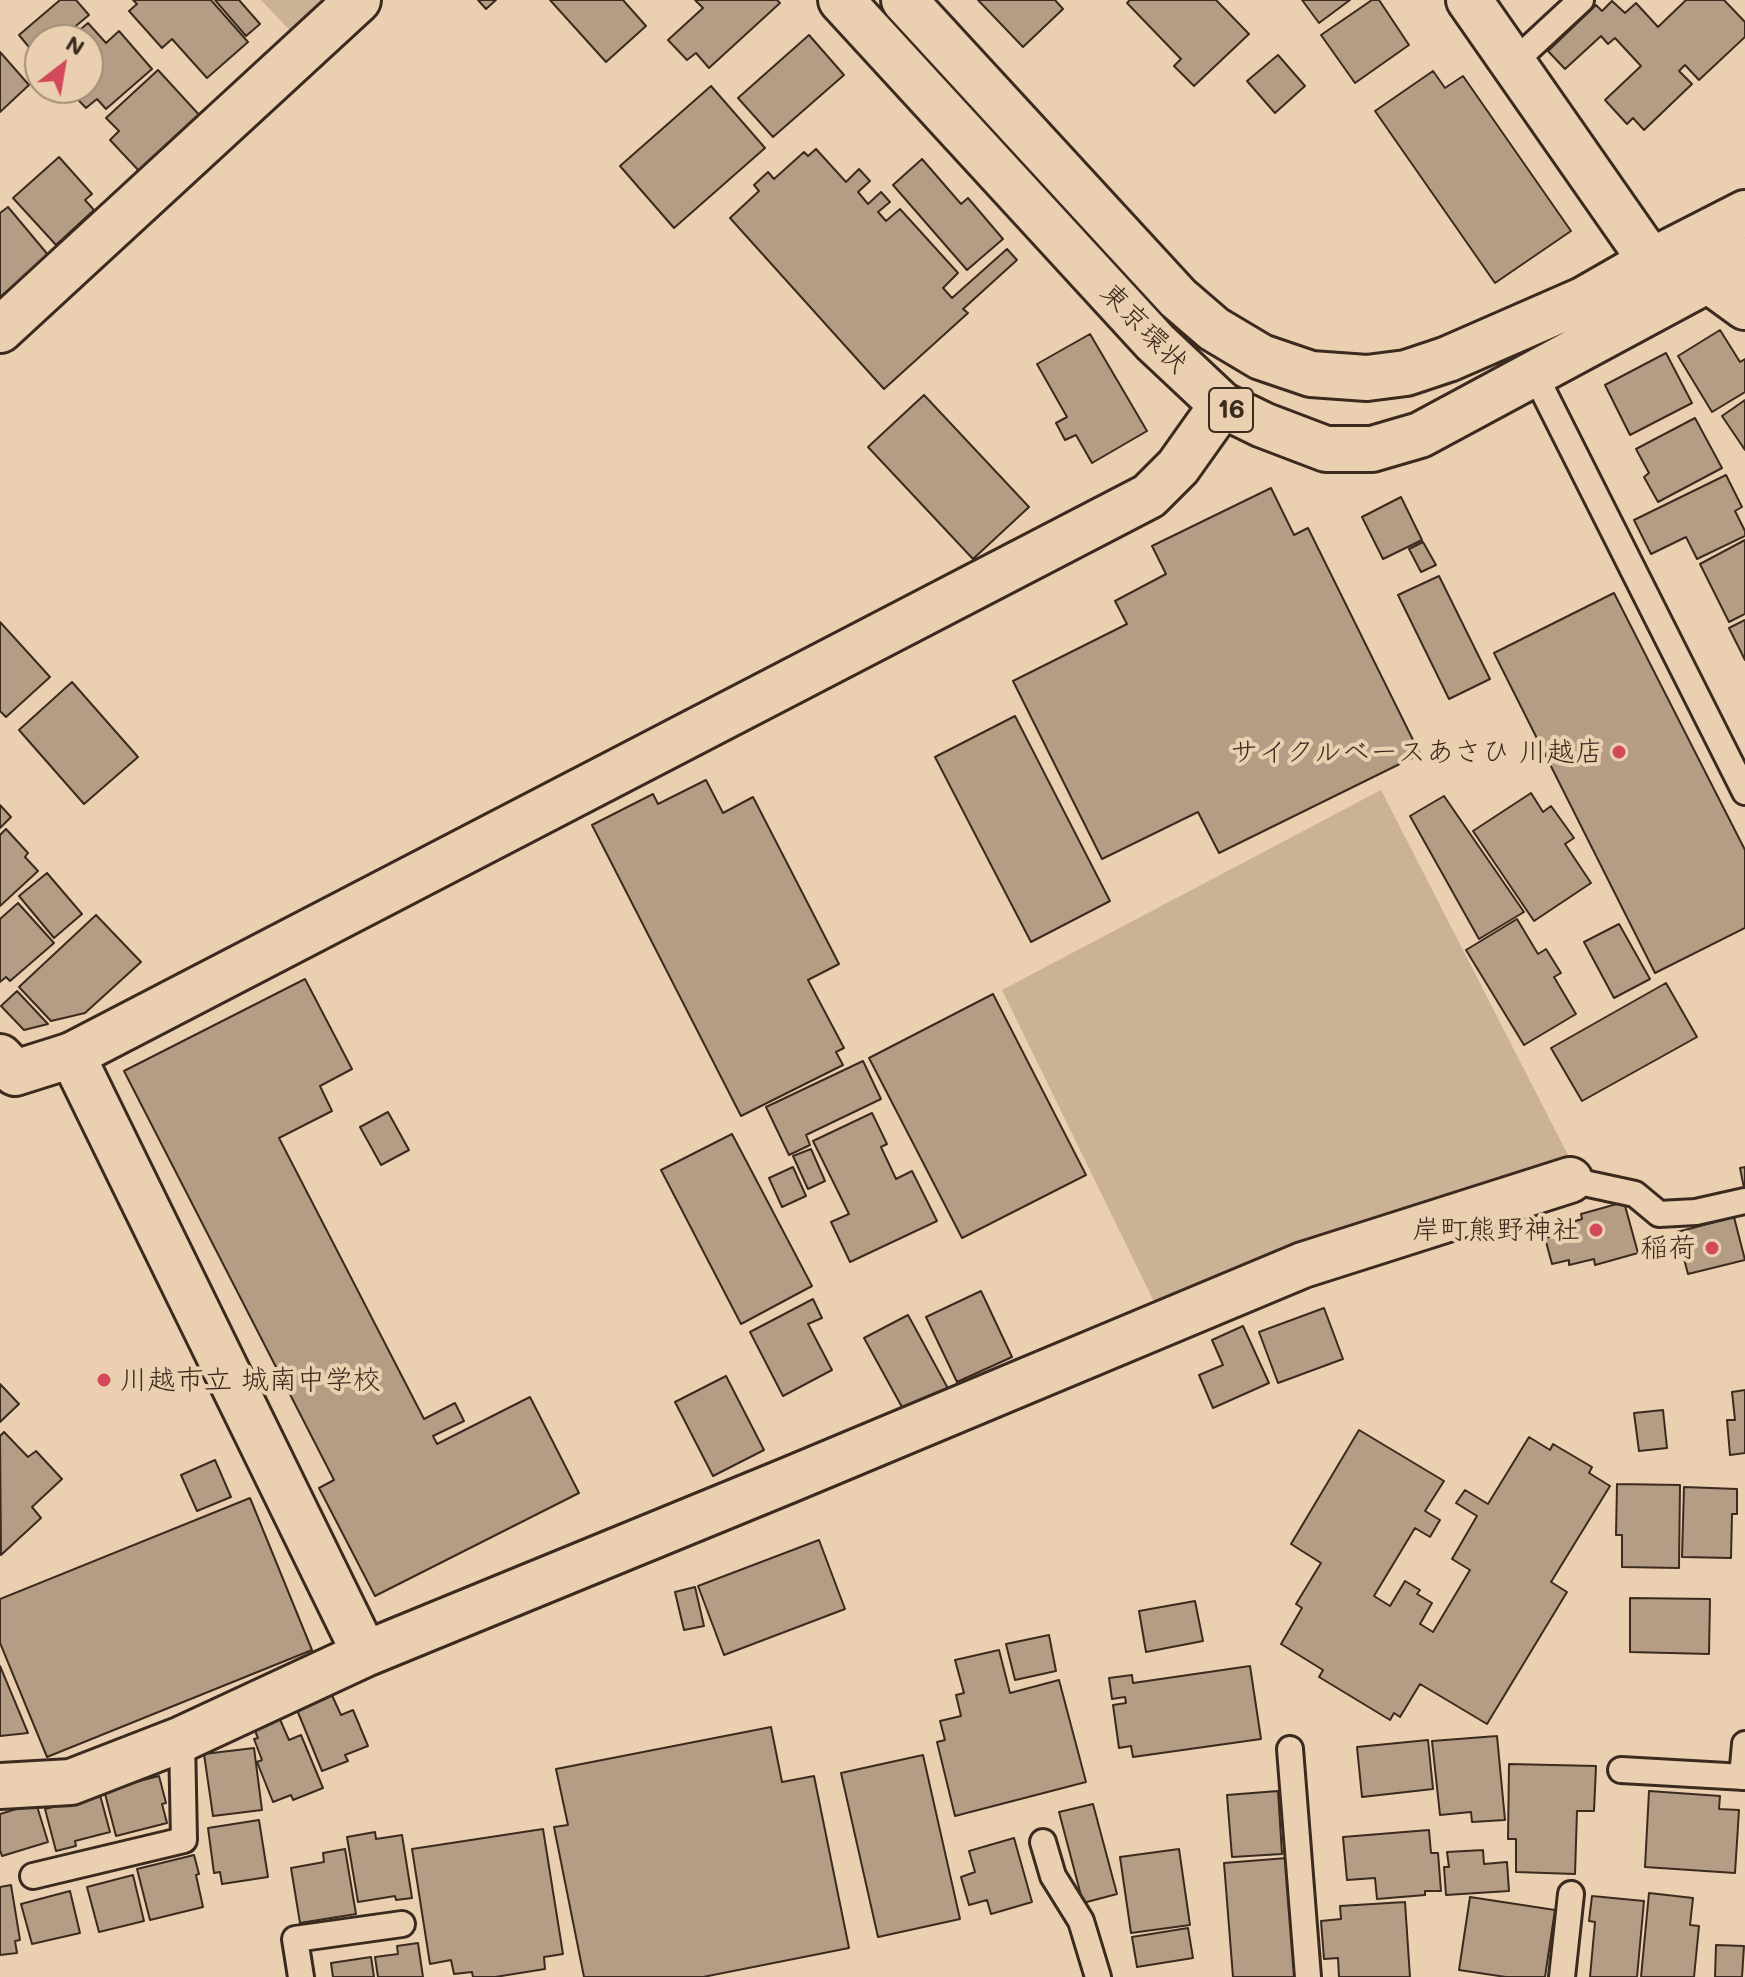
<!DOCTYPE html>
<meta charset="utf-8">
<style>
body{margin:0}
#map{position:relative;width:1745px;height:1977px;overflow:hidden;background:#ead0b1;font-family:Mali,sans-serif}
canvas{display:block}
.north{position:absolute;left:24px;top:24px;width:80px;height:80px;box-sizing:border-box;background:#ead0b1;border:2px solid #a48e76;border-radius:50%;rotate:31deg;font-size:22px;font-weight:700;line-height:32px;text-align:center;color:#3b2a1e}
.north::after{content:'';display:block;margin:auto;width:28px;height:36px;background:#d1495b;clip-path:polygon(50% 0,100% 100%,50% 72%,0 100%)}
</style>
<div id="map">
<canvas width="1745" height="1977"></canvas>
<div class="north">N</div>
</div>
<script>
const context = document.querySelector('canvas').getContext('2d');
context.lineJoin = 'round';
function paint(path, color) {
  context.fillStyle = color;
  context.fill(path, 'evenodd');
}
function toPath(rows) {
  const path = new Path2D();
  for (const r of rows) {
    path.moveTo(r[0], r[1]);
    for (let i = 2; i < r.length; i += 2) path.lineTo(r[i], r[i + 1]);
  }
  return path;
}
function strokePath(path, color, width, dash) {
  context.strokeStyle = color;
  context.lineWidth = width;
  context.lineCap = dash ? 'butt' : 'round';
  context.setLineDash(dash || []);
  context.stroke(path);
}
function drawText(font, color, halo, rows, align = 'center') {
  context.font = font + ' Mali,"Klee One",sans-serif';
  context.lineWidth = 8;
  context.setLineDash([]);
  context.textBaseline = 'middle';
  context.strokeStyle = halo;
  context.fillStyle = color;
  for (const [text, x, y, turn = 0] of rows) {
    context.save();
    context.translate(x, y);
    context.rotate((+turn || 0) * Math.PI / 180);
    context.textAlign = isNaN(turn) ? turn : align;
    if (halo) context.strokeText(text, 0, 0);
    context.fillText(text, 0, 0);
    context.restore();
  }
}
paint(toPath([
 [261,0,337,0,298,39],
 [1381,790,1570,1159,1159,1312,1002,990]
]), '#cbb297');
const building = toPath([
 [60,0,76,0,89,15,59,40,40,40,40,56,38,58,19,35,60,0],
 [133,0,211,0,248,42,207,78,172,39,162,48,129,11,137,4,133,0],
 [215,0,239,0,260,24,246,36,215,0],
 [478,0,496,0,486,9,478,0],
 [550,0,623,0,646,26,606,62,550,0],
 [695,0,777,0,780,3,709,68,696,53,687,60,668,40,703,8,695,0],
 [978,0,1055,0,1063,9,1023,47,978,0],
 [1130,0,1216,0,1249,34,1194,86,1174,66,1181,59,1127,3,1130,0],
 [1302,0,1350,0,1319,23,1302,0],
 [1372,0,1379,0,1409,45,1355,83,1321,35,1372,0],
 [1686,0,1724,0,1745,22,1745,37,1699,80,1685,65,1679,71,1692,84,1644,130,1633,118,1627,124,1605,100,1641,66,1615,38,1608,44,1601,36,1565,69,1548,51,1596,5,1602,11,1612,1,1625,13,1636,3,1658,27,1686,0],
 [88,23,106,43,119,31,152,69,106,109,97,99,86,108,67,88,88,88,88,40,68,40,88,23],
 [809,35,844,75,773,137,738,98,809,35],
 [0,52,29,85,0,112,0,52],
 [1278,55,1305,86,1275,113,1247,81,1278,55],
 [158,70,202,118,141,173,110,140,119,131,106,118,158,70],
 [1433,71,1445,88,1463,76,1571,231,1495,283,1375,111,1433,71],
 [711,86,765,148,674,228,620,166,711,86],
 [816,149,846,182,859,169,870,181,858,192,868,204,881,192,890,202,878,212,886,221,900,209,958,273,943,288,952,298,1007,249,1017,260,963,309,968,313,884,389,730,218,759,191,754,185,768,172,774,179,804,152,808,156,816,149],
 [59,157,92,194,85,200,94,210,56,245,13,198,59,157],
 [922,159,961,204,968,198,1003,239,967,270,893,185,922,159],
 [8,207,49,256,0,297,0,213,8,207],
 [1720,330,1740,362,1745,359,1745,392,1712,412,1678,356,1720,330],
 [1090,334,1147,431,1092,463,1076,435,1065,440,1056,423,1067,417,1037,364,1090,334],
 [1666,353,1692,403,1630,435,1605,385,1666,353],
 [924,395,1029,507,973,559,868,447,924,395],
 [1745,400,1745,450,1722,416,1745,400],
 [1695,418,1722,468,1658,502,1644,477,1649,473,1636,449,1695,418],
 [1726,475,1742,507,1735,511,1745,531,1745,536,1697,559,1686,537,1651,554,1634,520,1726,475],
 [1271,488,1294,535,1308,528,1420,754,1219,853,1198,812,1102,859,1013,681,1127,624,1115,601,1166,574,1152,546,1271,488],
 [1401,497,1422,540,1383,559,1362,517,1401,497],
 [1745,540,1745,614,1729,622,1700,564,1745,540],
 [1423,542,1436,565,1421,572,1409,549,1423,542],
 [1439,576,1490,679,1449,699,1398,595,1439,576],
 [1614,593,1745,850,1745,928,1655,973,1494,653,1614,593],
 [1745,620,1745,660,1729,628,1745,620],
 [0,622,50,677,6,717,0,711,0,622],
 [72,682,138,757,84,804,19,730,72,682],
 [1015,716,1110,901,1031,942,935,757,1015,716],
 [706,780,723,813,753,797,839,964,808,980,844,1048,836,1052,843,1065,741,1116,592,825,653,794,658,804,706,780],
 [1531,793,1543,812,1551,806,1574,838,1565,844,1591,883,1534,921,1473,831,1531,793],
 [1444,796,1524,912,1479,939,1410,816,1444,796],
 [0,805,11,817,0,828,0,805],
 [6,829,28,853,25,857,38,871,0,906,0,835,6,829],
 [47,873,82,914,54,938,19,896,47,873],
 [18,903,54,943,10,981,6,977,0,982,0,919,18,903],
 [96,915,141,962,85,1013,51,1021,19,987,96,915],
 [1517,919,1538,954,1546,949,1561,973,1554,977,1576,1014,1524,1045,1466,950,1517,919],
 [1619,924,1650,979,1614,998,1584,942,1619,924],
 [305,979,352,1069,320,1086,332,1111,279,1138,424,1419,455,1403,464,1421,433,1436,437,1444,530,1397,579,1493,375,1596,319,1488,334,1480,124,1071,305,979],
 [1666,983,1697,1037,1582,1101,1551,1048,1666,983],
 [17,991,48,1024,24,1030,1,1006,17,991],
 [993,994,1086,1175,962,1238,869,1058,993,994],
 [863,1061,881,1099,806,1135,810,1145,789,1155,766,1107,863,1061],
 [388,1112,409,1150,381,1165,360,1127,388,1112],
 [872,1113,887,1144,881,1147,896,1179,912,1171,937,1221,850,1262,831,1222,849,1214,813,1141,872,1113],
 [732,1134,812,1286,741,1324,661,1170,732,1134],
 [811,1149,825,1181,808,1189,793,1156,811,1149],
 [793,1167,806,1196,782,1207,769,1178,793,1167],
 [1745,1167,1745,1188,1744,1188,1740,1168,1745,1167],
 [1624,1202,1638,1253,1595,1265,1594,1259,1569,1265,1569,1260,1552,1264,1545,1238,1562,1234,1559,1226,1582,1219,1581,1214,1624,1202],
 [1734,1217,1745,1260,1688,1274,1677,1232,1734,1217],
 [981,1291,1012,1357,957,1382,926,1317,981,1291],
 [813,1299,822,1318,808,1324,832,1370,783,1396,750,1332,813,1299],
 [1324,1308,1343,1359,1278,1383,1259,1332,1324,1308],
 [908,1315,951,1394,908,1418,864,1338,908,1315],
 [1243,1326,1269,1383,1213,1408,1199,1375,1223,1365,1212,1340,1243,1326],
 [726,1376,764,1450,713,1476,675,1402,726,1376],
 [0,1384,19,1404,0,1422,0,1384],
 [1745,1390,1745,1453,1730,1455,1727,1420,1735,1420,1732,1392,1745,1390],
 [1663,1410,1667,1448,1639,1451,1634,1413,1663,1410],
 [1359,1430,1444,1481,1425,1511,1440,1520,1430,1537,1415,1528,1374,1596,1390,1606,1405,1581,1420,1590,1417,1594,1432,1603,1420,1624,1433,1632,1470,1570,1452,1559,1477,1516,1456,1503,1465,1490,1488,1504,1529,1437,1550,1450,1553,1444,1592,1467,1589,1473,1610,1486,1551,1582,1567,1592,1487,1724,1420,1684,1400,1717,1394,1713,1390,1720,1319,1677,1323,1670,1281,1644,1302,1608,1296,1604,1321,1563,1291,1544,1359,1430],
 [4,1432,28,1457,36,1451,62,1479,32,1507,41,1518,1,1555,0,1436,4,1432],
 [215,1460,231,1497,197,1511,181,1475,215,1460],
 [1617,1484,1680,1485,1679,1568,1622,1567,1622,1535,1616,1535,1617,1484],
 [1684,1487,1737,1489,1737,1514,1732,1514,1731,1558,1682,1557,1684,1487],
 [250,1498,312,1650,47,1757,0,1643,0,1599,250,1498],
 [819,1540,845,1609,724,1655,698,1586,819,1540],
 [695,1587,704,1626,684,1630,675,1592,695,1587],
 [1630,1598,1710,1599,1709,1654,1630,1652,1630,1598],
 [1195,1601,1203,1641,1146,1652,1139,1611,1195,1601],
 [1049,1635,1056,1671,1015,1680,1006,1644,1049,1635],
 [999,1650,1010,1693,1059,1680,1086,1782,955,1816,937,1742,945,1740,940,1721,961,1716,956,1695,964,1693,955,1660,999,1650],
 [0,1666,28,1733,0,1736,0,1666],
 [1250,1666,1261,1739,1133,1757,1131,1746,1119,1748,1113,1705,1126,1703,1125,1697,1112,1699,1109,1678,1132,1675,1133,1683,1250,1666],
 [330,1691,341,1715,353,1710,368,1746,345,1755,348,1761,322,1771,295,1705,330,1691],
 [278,1715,289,1740,301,1735,323,1788,293,1800,291,1795,273,1802,257,1762,262,1760,254,1739,258,1738,253,1726,278,1715],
 [771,1727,782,1782,814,1776,849,1948,703,1977,584,1977,554,1827,568,1825,556,1769,771,1727],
 [1497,1736,1505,1820,1472,1822,1471,1812,1440,1815,1432,1741,1497,1736],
 [1428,1740,1433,1789,1362,1797,1357,1747,1428,1740],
 [254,1748,262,1810,213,1816,204,1754,254,1748],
 [923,1755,960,1919,878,1937,841,1773,923,1755],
 [1509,1764,1596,1766,1594,1811,1577,1811,1575,1874,1516,1872,1516,1839,1508,1839,1509,1764],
 [159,1776,166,1803,162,1804,167,1823,116,1836,104,1790,159,1776],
 [1278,1791,1282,1854,1232,1857,1227,1795,1278,1791],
 [1649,1791,1720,1796,1719,1809,1739,1810,1735,1873,1645,1867,1649,1791],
 [100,1795,110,1832,75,1841,76,1846,56,1851,45,1809,100,1795],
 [36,1803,48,1842,2,1856,0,1850,0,1814,36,1803],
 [1093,1804,1117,1894,1083,1903,1059,1812,1093,1804],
 [259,1820,268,1877,222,1884,220,1872,214,1873,208,1828,259,1820],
 [543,1829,563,1954,544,1957,545,1969,495,1977,473,1977,472,1972,454,1974,451,1960,430,1964,412,1849,543,1829],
 [1429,1830,1431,1853,1438,1853,1441,1891,1425,1891,1425,1895,1377,1899,1375,1878,1347,1880,1343,1837,1429,1830],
 [375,1832,376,1839,402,1835,412,1898,396,1900,395,1896,358,1902,347,1837,375,1832],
 [1014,1838,1032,1902,991,1914,987,1900,969,1905,961,1877,975,1872,969,1851,1014,1838],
 [345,1849,356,1914,300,1923,291,1868,324,1862,323,1853,345,1849],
 [1179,1849,1190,1925,1131,1933,1120,1857,1179,1849],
 [1483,1850,1484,1864,1507,1862,1509,1891,1446,1895,1444,1867,1449,1867,1447,1852,1483,1850],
 [194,1855,199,1874,196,1875,203,1907,150,1920,137,1869,194,1855],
 [1287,1858,1297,1977,1233,1977,1224,1863,1287,1858],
 [133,1875,144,1921,99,1932,87,1887,133,1875],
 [11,1885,20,1940,15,1941,17,1953,0,1955,0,1887,11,1885],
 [70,1891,80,1933,32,1944,21,1904,70,1891],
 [1649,1893,1693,1898,1690,1925,1699,1926,1694,1977,1641,1977,1649,1893],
 [1592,1896,1644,1901,1637,1977,1590,1977,1595,1922,1589,1921,1592,1896],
 [1470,1897,1555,1910,1545,1977,1506,1977,1459,1970,1470,1897],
 [1405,1902,1410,1977,1339,1977,1338,1958,1324,1959,1321,1921,1341,1919,1340,1906,1405,1902],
 [1188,1928,1193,1958,1137,1967,1132,1937,1188,1928],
 [418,1943,423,1977,378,1977,375,1957,398,1954,397,1946,418,1943],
 [1716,1945,1744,1946,1742,1977,1715,1977,1716,1945],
 [371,1957,374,1977,333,1977,331,1963,371,1957]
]);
paint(building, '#b49d84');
strokePath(building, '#3b2a1e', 2);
const service = toPath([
 [1513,63,1581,0],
 [1535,375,1745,792],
 [1570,1180,1635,1194,1659,1214,1696,1212,1745,1201],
 [1290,1749,1308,1977],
 [1621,1770,1745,1777],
 [1742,1777,1745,1744],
 [1043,1842,1053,1876,1081,1921,1098,1977],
 [33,1876,184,1840,182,1739],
 [301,1977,295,1939,402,1924],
 [1562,1977,1571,1894]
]);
const minor = toPath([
 [1708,280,1745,307],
 [0,330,358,0],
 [365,1654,72,1055,1149,496,1178,467,1222,405],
 [0,1786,71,1782,182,1739,365,1654,789,1480,1303,1265,1570,1180]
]);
const tertiary = toPath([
 [1469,0,1651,261],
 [0,1057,15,1073,72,1055]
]);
const trunk = toPath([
 [841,0,1155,342,1222,405,1263,425,1326,449,1372,449,1420,435,1745,260],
 [904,0,1178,298,1214,329,1261,357,1311,374,1367,378,1406,373,1448,359,1583,300,1651,261,1745,213]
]);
strokePath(service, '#3b2a1e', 30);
strokePath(minor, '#3b2a1e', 50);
strokePath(tertiary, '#3b2a1e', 50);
strokePath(trunk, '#3b2a1e', 50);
strokePath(service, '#ead0b1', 24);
strokePath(minor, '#ead0b1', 44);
strokePath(tertiary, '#ead0b1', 44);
strokePath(trunk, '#ead0b1', 44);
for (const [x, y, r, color] of [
 [1619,752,8,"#d1495b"],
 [1596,1230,8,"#d1495b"],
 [1712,1248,8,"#d1495b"],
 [104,1380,8,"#d1495b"]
]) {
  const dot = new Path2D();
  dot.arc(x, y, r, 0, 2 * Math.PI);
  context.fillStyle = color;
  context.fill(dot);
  strokePath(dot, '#ead0b1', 3);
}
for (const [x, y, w] of [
 [1231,410,44]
]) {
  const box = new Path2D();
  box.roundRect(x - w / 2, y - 22, w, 44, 6);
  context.fillStyle = '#ead0b1';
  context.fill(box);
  strokePath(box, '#3b2a1e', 2);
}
drawText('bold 26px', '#3b2a1e', null, [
 ["16",1231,410]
]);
drawText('28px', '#3b2a1e', '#ead0b1', [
 ["東京環状",1144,328,46]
]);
drawText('28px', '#3b2a1e', '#ead0b1', [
 ["サイクルベースあさひ 川越店",1603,752],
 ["岸町熊野神社",1580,1230],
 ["稲荷",1696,1248],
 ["川越市立 城南中学校",120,1380,"left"]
], 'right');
</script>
